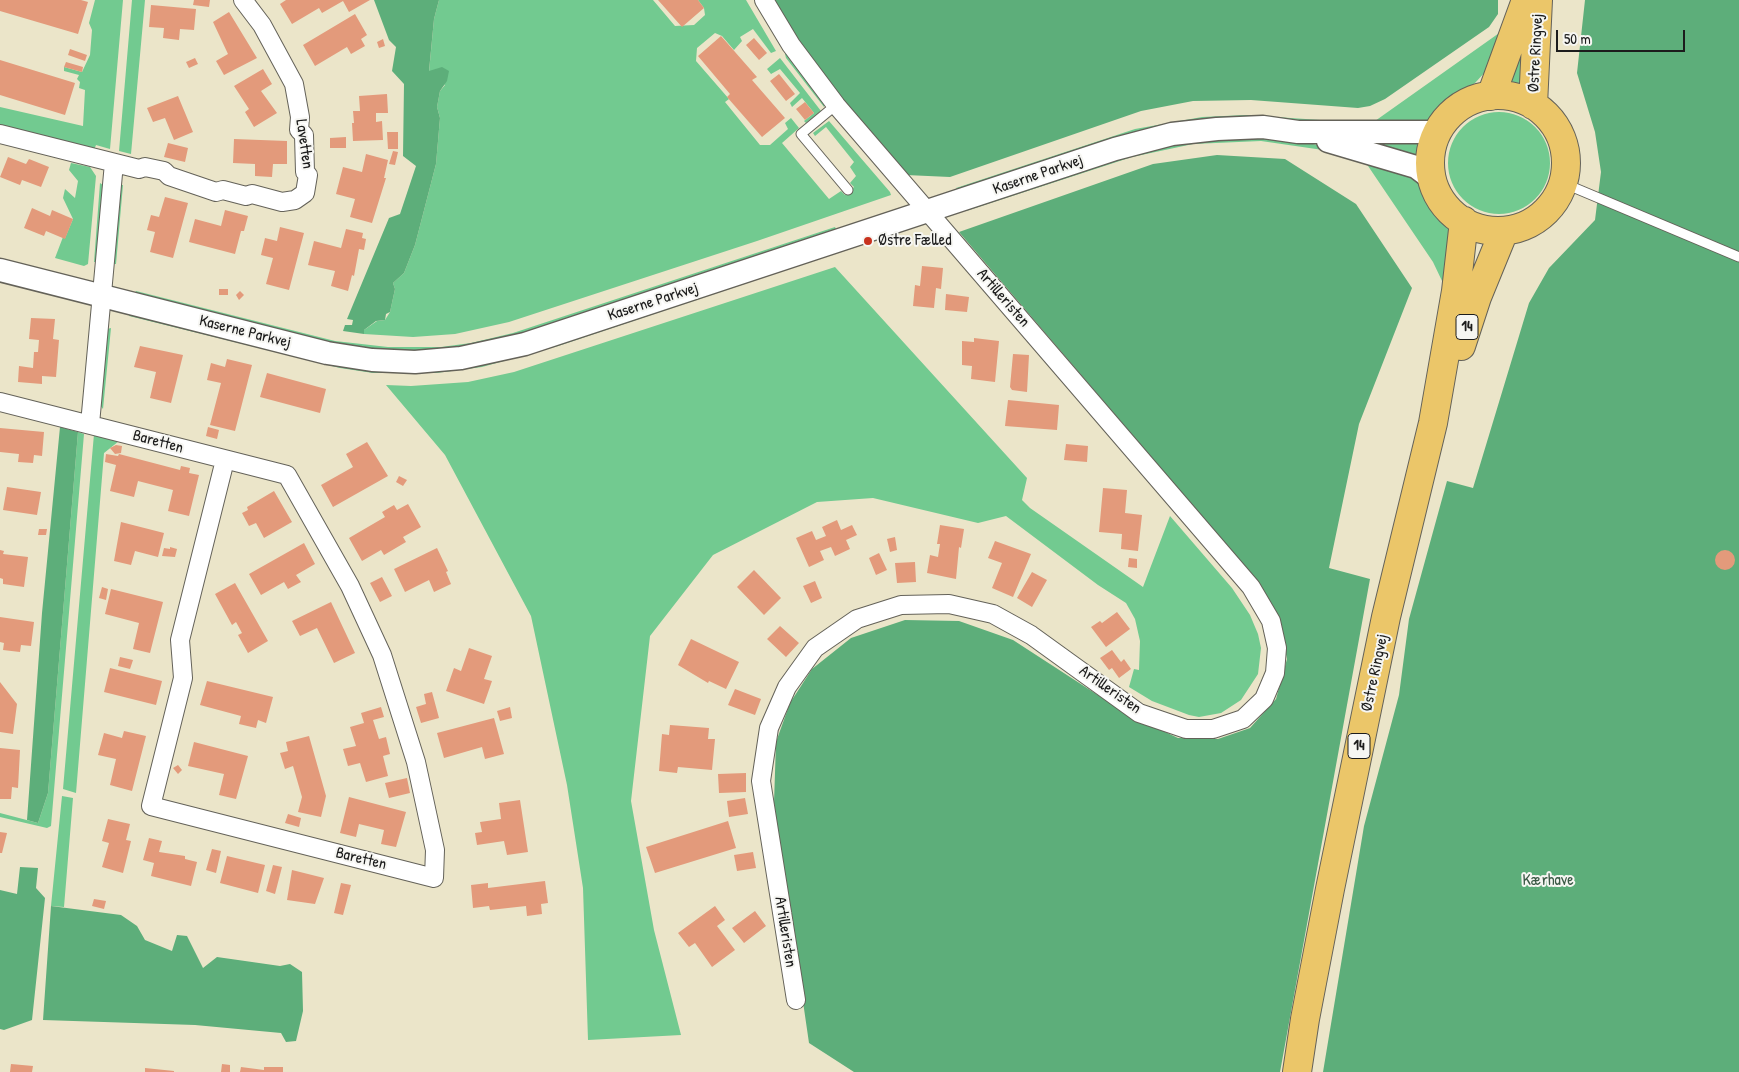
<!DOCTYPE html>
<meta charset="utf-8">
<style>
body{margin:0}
#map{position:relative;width:1739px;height:1072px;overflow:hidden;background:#ebe5c9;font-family:"Patrick Hand",sans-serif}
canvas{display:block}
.scale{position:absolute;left:1556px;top:30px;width:129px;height:22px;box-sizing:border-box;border:2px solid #1c1c1c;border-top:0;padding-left:6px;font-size:15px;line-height:18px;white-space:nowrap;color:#1c1c1c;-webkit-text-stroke:4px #f6f6f2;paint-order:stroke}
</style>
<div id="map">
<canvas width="1739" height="1072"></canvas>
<div class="scale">50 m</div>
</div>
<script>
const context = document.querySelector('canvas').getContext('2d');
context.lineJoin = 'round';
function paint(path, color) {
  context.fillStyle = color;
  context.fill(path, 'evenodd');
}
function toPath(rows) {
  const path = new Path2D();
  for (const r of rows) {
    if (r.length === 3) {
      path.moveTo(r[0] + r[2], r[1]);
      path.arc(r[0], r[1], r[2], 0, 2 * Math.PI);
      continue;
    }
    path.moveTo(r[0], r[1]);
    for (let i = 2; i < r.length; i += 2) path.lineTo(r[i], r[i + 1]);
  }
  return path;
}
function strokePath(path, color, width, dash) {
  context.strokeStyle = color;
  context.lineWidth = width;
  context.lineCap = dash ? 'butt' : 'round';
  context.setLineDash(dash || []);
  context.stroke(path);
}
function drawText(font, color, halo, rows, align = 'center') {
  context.font = font + ' "Patrick Hand",sans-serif';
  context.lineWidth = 4;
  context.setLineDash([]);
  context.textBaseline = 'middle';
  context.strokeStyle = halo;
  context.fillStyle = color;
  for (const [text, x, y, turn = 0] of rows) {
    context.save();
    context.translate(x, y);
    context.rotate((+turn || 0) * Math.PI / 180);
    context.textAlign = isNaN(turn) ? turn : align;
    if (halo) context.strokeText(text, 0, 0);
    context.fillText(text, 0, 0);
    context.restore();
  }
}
paint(toPath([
 [95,0,123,0,110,149,96,145,94,150,0,127,0,107,83,126,85,90,79,88,80,82,77,79,79,75,64,71,64,67,82,72,90,55,92,30,89,23],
 [132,0,145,0,131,154,119,151],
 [439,0,653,0,675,26,694,25,705,15,704,8,698,0,746,0,776,51,771,53,753,29,740,37,742,41,734,50,722,36,715,33,697,48,696,61,729,99,725,102,760,145,770,145,788,129,785,123,791,118,799,128,782,143,829,199,841,191,845,195,854,187,850,183,856,176,850,167,854,162,826,127,815,136,813,133,829,121,890,192,891,195,757,241,509,322,455,334,413,337,364,334,364,330,377,321,385,320,390,312,395,289,393,283,404,273,415,245,436,164,440,118,437,107,440,91,445,85,429,72,434,19],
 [1502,31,1486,71,1475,83,1454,97,1432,119,1422,125,1372,126,1375,121],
 [1521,36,1531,37,1521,87,1506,84],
 [787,53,824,102,824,107,786,58,785,54],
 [780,58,821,111,806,123,804,121,814,113,802,98,792,107,790,103,800,93,780,69,771,74,767,69],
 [1499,163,51],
 [1246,115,1365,123,1364,126,1246,119,957,191,956,188,1135,129,1202,117],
 [1228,136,1292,140,1323,146,1323,150,1261,141,1193,144,1132,157,966,211,963,207,1148,148],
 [1371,139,1421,143,1418,160,1370,148],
 [71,163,90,167,96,176,88,264,84,266,55,258,63,237,65,238,73,219,63,198,65,189,75,198,78,181,69,170],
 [1366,163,1404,169,1421,184,1432,207,1452,234,1450,285,1443,283,1433,262],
 [100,183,103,185,97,262,94,262],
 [120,185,123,185,116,264,112,264],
 [835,227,837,231,513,337,442,351,387,352,334,345,134,295,136,291,335,341,388,347,441,347,471,343,513,333],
 [841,248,843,251,558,346,482,367,436,373,373,373,340,368,129,316,131,312,404,370],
 [835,267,1027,478,1022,500,1030,508,1143,587,1170,516,1232,588,1250,615,1258,634,1261,648,1258,674,1241,700,1221,713,1199,717,1189,715,1152,701,1129,687,1134,669,1139,670,1140,641,1135,619,1126,603,1098,585,1006,516,978,523,873,498,817,502,713,555,650,636,631,801,654,930,681,1035,588,1040,583,888,567,785,531,616,445,455,386,385,411,386,468,382,514,372],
 [111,328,103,409,100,405,107,329],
 [78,432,84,434,51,826,47,828,0,817,0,813,38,823,48,793],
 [94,434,119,441,104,453,76,793,63,789],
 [62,796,73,798,64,907,51,906]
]), '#72ca90');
paint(toPath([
 [374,0,439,0,434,19,429,71,442,67,449,71,447,81,440,91,437,107,440,118,436,164,415,245,404,273,393,283,395,289,390,312,386,314,385,320,376,321,364,330,364,334,343,331,345,325,352,325,353,320,347,319,389,218,400,214,416,166,403,156,404,84,392,71,396,47,389,40],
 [773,0,1498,0,1498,14,1489,27,1385,99,1370,106,1358,108,1251,100,1193,101,1141,111,950,177,906,175,863,126,802,49],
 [1585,0,1739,0,1739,1072,1323,1072,1364,826,1399,695,1409,619,1447,481,1473,488,1529,303,1549,268,1595,220,1601,172,1595,132,1577,73],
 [1217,155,1285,159,1356,204,1412,288,1359,424,1329,568,1370,579,1280,1072,854,1072,809,1043,774,803,776,742,790,703,812,669,851,638,905,620,959,621,1013,640,1127,714,1178,738,1218,739,1250,728,1276,699,1287,659,1278,615,1252,575,959,232,1153,164],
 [60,427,78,432,48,793,38,823,27,820,42,613],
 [20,867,38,868,36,888,45,898,32,1020,4,1030,0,1029,0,890,17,894],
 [51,906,121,915,137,926,145,940,172,951,177,935,187,936,203,968,217,957,280,966,290,964,302,972,303,1011,296,1041,286,1042,281,1033,195,1025,43,1020]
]), '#5dae7a');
paint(toPath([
 [0,0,81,0,88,2,78,34,0,11],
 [194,0,210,0,209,7,193,5],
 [286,0,370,0,349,12,343,1,322,13,319,8,292,24,280,4],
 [658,0,698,0,704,8,682,27],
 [151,5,196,9,194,30,180,29,179,40,163,38,164,28,149,27],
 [229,12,257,58,224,75,216,61,228,54,213,22],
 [355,14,367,35,361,39,365,46,351,54,347,47,315,66,303,45],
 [721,36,757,77,752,80,785,118,762,137,727,97,730,94,698,56],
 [754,38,767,53,759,60,746,45],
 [383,39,385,46,379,48,377,42],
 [70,49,87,55,85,61,68,55],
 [195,58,198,64,189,68,186,62],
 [0,60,75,83,65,115,0,95],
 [66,62,83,67,82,72,64,67],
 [263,69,272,84,261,91,277,113,254,127,245,112,249,109,234,86],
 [779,74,795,94,786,101,770,81],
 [387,94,388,113,376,113,376,122,382,121,383,140,353,141,352,123,354,123,353,111,360,111,359,96],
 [178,96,193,132,174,140,165,118,153,122,147,108],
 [805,102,814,113,805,120,796,109],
 [387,132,398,132,398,149,388,149],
 [346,137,346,148,330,148,330,138],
 [234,139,287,141,287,164,273,164,272,177,255,176,255,164,233,163],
 [168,143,188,148,185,162,164,157],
 [393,151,398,152,395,165,389,164],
 [366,154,388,160,384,178,386,178,372,223,350,217,355,199,336,194,343,167,362,172],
 [8,157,26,164,29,159,49,167,41,187,22,180,20,185,0,177],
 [165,197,188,203,173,258,150,252,155,232,147,230,151,215,159,217],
 [32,208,50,216,52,210,73,219,65,239,46,231,44,236,24,228],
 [225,210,248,216,244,231,241,231,235,254,189,242,195,219,221,226],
 [280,227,304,233,289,290,266,284,273,258,261,255,265,238,277,241],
 [346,229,363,233,362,238,366,239,364,250,359,249,354,276,352,275,348,291,331,286,335,271,308,265,314,241,341,248],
 [922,266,943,268,941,289,936,288,934,308,913,306,915,285,920,286],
 [219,289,228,289,228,295,219,295],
 [240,291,244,295,239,300,236,295],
 [946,294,969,297,967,312,945,310],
 [31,318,55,319,53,339,59,340,56,377,42,376,42,384,18,382,19,366,33,368,34,352,38,352,39,340,29,339],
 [974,338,999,341,995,382,971,379,972,366,962,365,962,341,974,342],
 [140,346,183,355,171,403,150,398,156,372,134,367],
 [1013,354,1029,355,1027,392,1012,390,1010,387],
 [227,359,252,365,235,431,210,425,221,383,207,380,211,363,225,367],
 [267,373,326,389,320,413,260,397],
 [1008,400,1059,405,1057,430,1005,426],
 [208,427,219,430,217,439,206,436],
 [0,428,44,432,42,456,34,455,33,463,18,462,19,454,0,452],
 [367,442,388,476,333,507,321,485,353,467,346,454],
 [1066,444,1088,446,1087,462,1064,460],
 [116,445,122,446,121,453,115,454,110,448],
 [106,454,118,456,119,454,180,470,181,466,190,468,189,473,199,475,189,516,168,511,173,490,138,481,134,497,110,491,116,465,105,462],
 [399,476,407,480,403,486,396,482],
 [7,487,41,492,37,515,3,510],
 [1103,488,1127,490,1125,513,1142,515,1138,551,1121,549,1122,534,1099,532],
 [274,491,292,522,264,538,256,523,249,526,242,513,248,510,247,507],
 [408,504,421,527,403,537,406,542,384,555,381,550,362,561,349,538,385,517,382,512,394,505,397,510],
 [837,520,841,530,852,525,857,535,846,540,850,549,835,556,831,547,820,551,824,560,809,567,796,538,812,531,816,540,826,536,822,527],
 [121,522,164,533,158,557,135,551,131,565,114,561],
 [940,525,964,529,961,548,959,547,956,579,927,573,930,555,938,557,940,544,937,544],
 [39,529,47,529,46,535,38,535],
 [895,537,897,550,890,552,887,539],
 [995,541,1031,554,1013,597,992,588,1002,563,988,558],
 [304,543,315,564,296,575,301,582,288,589,284,582,261,595,249,574],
 [170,547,177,549,175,557,162,556,164,548,170,549],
 [437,548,448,571,446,572,451,584,434,592,429,580,405,592,394,569],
 [1725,560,10],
 [0,550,4,551,3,554,28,557,24,587,3,584,3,579,0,578],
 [879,553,887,570,876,575,869,558],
 [1129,558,1137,559,1137,568,1128,567],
 [915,562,916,582,897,583,895,563],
 [754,570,781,598,764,615,737,587],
 [1032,572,1047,580,1032,607,1017,598],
 [382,577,392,596,380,602,370,583],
 [815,581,822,598,811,603,803,586],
 [235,583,268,641,248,653,238,635,242,633,236,622,232,625,215,594],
 [102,587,108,589,106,600,99,598],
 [111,589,163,602,150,653,133,649,139,623,105,614],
 [331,602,355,653,334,663,317,628,300,636,292,621],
 [1117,612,1130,629,1106,647,1091,627,1100,621,1102,623],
 [0,617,34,622,31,646,21,645,20,652,3,650,4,643,0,642],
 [780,626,799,643,786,657,767,639],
 [691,639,739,662,726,689,709,681,708,683,678,665],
 [469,648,492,656,484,679,492,681,484,704,446,691,454,668,461,671],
 [1112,650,1121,662,1124,659,1131,669,1119,678,1112,668,1109,670,1100,658],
 [120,657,133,660,130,669,118,666],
 [110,668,162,681,156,705,104,692],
 [207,681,273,697,266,723,258,720,256,728,239,724,241,716,200,705],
 [0,682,17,704,13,734,0,732],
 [735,689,761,699,755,715,728,705],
 [432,692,439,718,421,723,416,707,426,704,424,694],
 [381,707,384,717,373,720,379,739,386,737,390,754,383,756,388,776,366,782,360,763,348,766,343,749,356,746,350,727,364,723,361,713],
 [510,707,512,718,500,721,497,711],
 [494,718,504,754,485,759,482,747,444,758,437,733],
 [670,725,709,728,708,739,715,739,712,770,678,767,677,773,659,771,662,734,669,735],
 [124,731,146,736,132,791,110,785,116,759,98,755,104,733,122,738],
 [309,736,326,796,321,817,298,812,302,797,293,766,285,769,280,753,288,751,286,742],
 [194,742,248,756,236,799,219,795,224,774,188,766],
 [0,748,20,750,18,788,12,787,11,799,0,799],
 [178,765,182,770,178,774,173,768],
 [746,773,746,792,719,793,718,774],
 [407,778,410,793,389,798,385,783],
 [349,797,406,812,396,847,381,844,384,830,359,824,356,837,340,833],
 [745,798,748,814,729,817,727,801],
 [520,800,528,852,507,855,504,841,477,845,475,833,482,832,480,822,501,819,499,803],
 [288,814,301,818,299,827,285,823],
 [108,819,130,824,126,840,131,841,123,873,102,867,109,843,102,841],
 [728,821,736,848,655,873,646,847],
 [0,832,7,833,2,853,0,853],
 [149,838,162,841,159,852,185,856,185,859,197,862,191,886,151,876,154,863,143,860],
 [212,849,221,851,216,873,206,870],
 [753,852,756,868,737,871,734,855],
 [227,856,265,865,258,893,220,883],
 [273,865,282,867,275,894,266,891],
 [292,870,324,878,315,904,287,900],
 [545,881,548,903,541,904,542,914,527,916,526,906,490,910,489,906,473,908,471,885,488,883,488,888],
 [341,883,351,885,343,915,334,913],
 [94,899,106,901,104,909,92,906],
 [715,906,725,920,717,926,735,950,712,967,695,943,689,947,678,933],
 [755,911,766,926,744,943,732,928],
 [11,1064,33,1066,32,1072,10,1072],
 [222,1064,230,1065,230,1072,221,1072],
 [241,1067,264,1070,264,1067,283,1067,283,1072,240,1072],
 [145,1068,174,1071,174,1072,145,1072]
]), '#e39a7b');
const service = toPath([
 [836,105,801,134,848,190],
 [1563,183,1739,257]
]);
const minor = toPath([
 [764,0,791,45,836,105,1251,587,1271,621,1277,648,1275,673,1264,699,1243,719,1213,729,1186,729,1139,713,1031,635,993,614,949,604,901,605,857,619,815,648,787,687,769,728,761,781,796,1000],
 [0,134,139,169,145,167,164,171,169,176,216,192,223,190,246,196,252,194,282,202,295,200,305,193,308,175,305,172,304,135,299,130,300,117,294,84,262,25,243,0],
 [0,402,287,475,350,586,382,655,416,762,435,850,434,878,151,806,183,678,180,640,225,460],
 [90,424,114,163]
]);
const tertiary = toPath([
 [1328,141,1416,167,1432,179],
 [0,270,327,353,372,360,415,362,461,358,525,344,1115,149,1172,134,1217,129,1263,127,1298,132,1438,132]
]);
const primary = toPath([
 [1498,163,68],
 [1491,96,1526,0],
 [1533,105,1538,0],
 [1461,346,1477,297,1504,231],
 [1297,1072,1305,1019,1330,889,1386,617,1433,423,1456,291,1464,221]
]);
strokePath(service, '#646259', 11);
strokePath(minor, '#646259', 20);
strokePath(tertiary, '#646259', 25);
strokePath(primary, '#646259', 30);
strokePath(service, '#fff', 9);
strokePath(minor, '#fff', 18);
strokePath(tertiary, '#fff', 22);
strokePath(primary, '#ebc669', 28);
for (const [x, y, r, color] of [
 [868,241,5,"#c8321e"]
]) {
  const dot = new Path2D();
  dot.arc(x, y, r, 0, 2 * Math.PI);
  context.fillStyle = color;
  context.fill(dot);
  strokePath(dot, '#f6f6f2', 2);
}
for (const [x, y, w] of [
 [1467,327,22],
 [1359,746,22]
]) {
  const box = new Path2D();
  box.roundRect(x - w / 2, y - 12.5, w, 25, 4);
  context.fillStyle = '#f6f6f2';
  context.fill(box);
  strokePath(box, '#1c1c1c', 1);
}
drawText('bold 15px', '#1c1c1c', null, [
 ["14",1467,327],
 ["14",1359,746]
]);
drawText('16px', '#1c1c1c', '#f6f6f2', [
 ["Østre Ringvej",1536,53,-87],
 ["Lavetten",304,144,82],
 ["Kaserne Parkvej",1038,175,-19],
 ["Artilleristen",1003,298,49],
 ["Kaserne Parkvej",653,302,-18],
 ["Kaserne Parkvej",245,332,14],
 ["Baretten",158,442,15],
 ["Østre Ringvej",1375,673,-78],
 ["Artilleristen",1110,690,35],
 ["Baretten",361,859,14],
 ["Artilleristen",785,932,81]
]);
drawText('16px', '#1c1c1c', '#f6f6f2', [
 ["Østre Fælled",878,241]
], 'left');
drawText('16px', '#3a5945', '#f6f6f2', [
 ["Kærhave",1548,881]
]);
</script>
